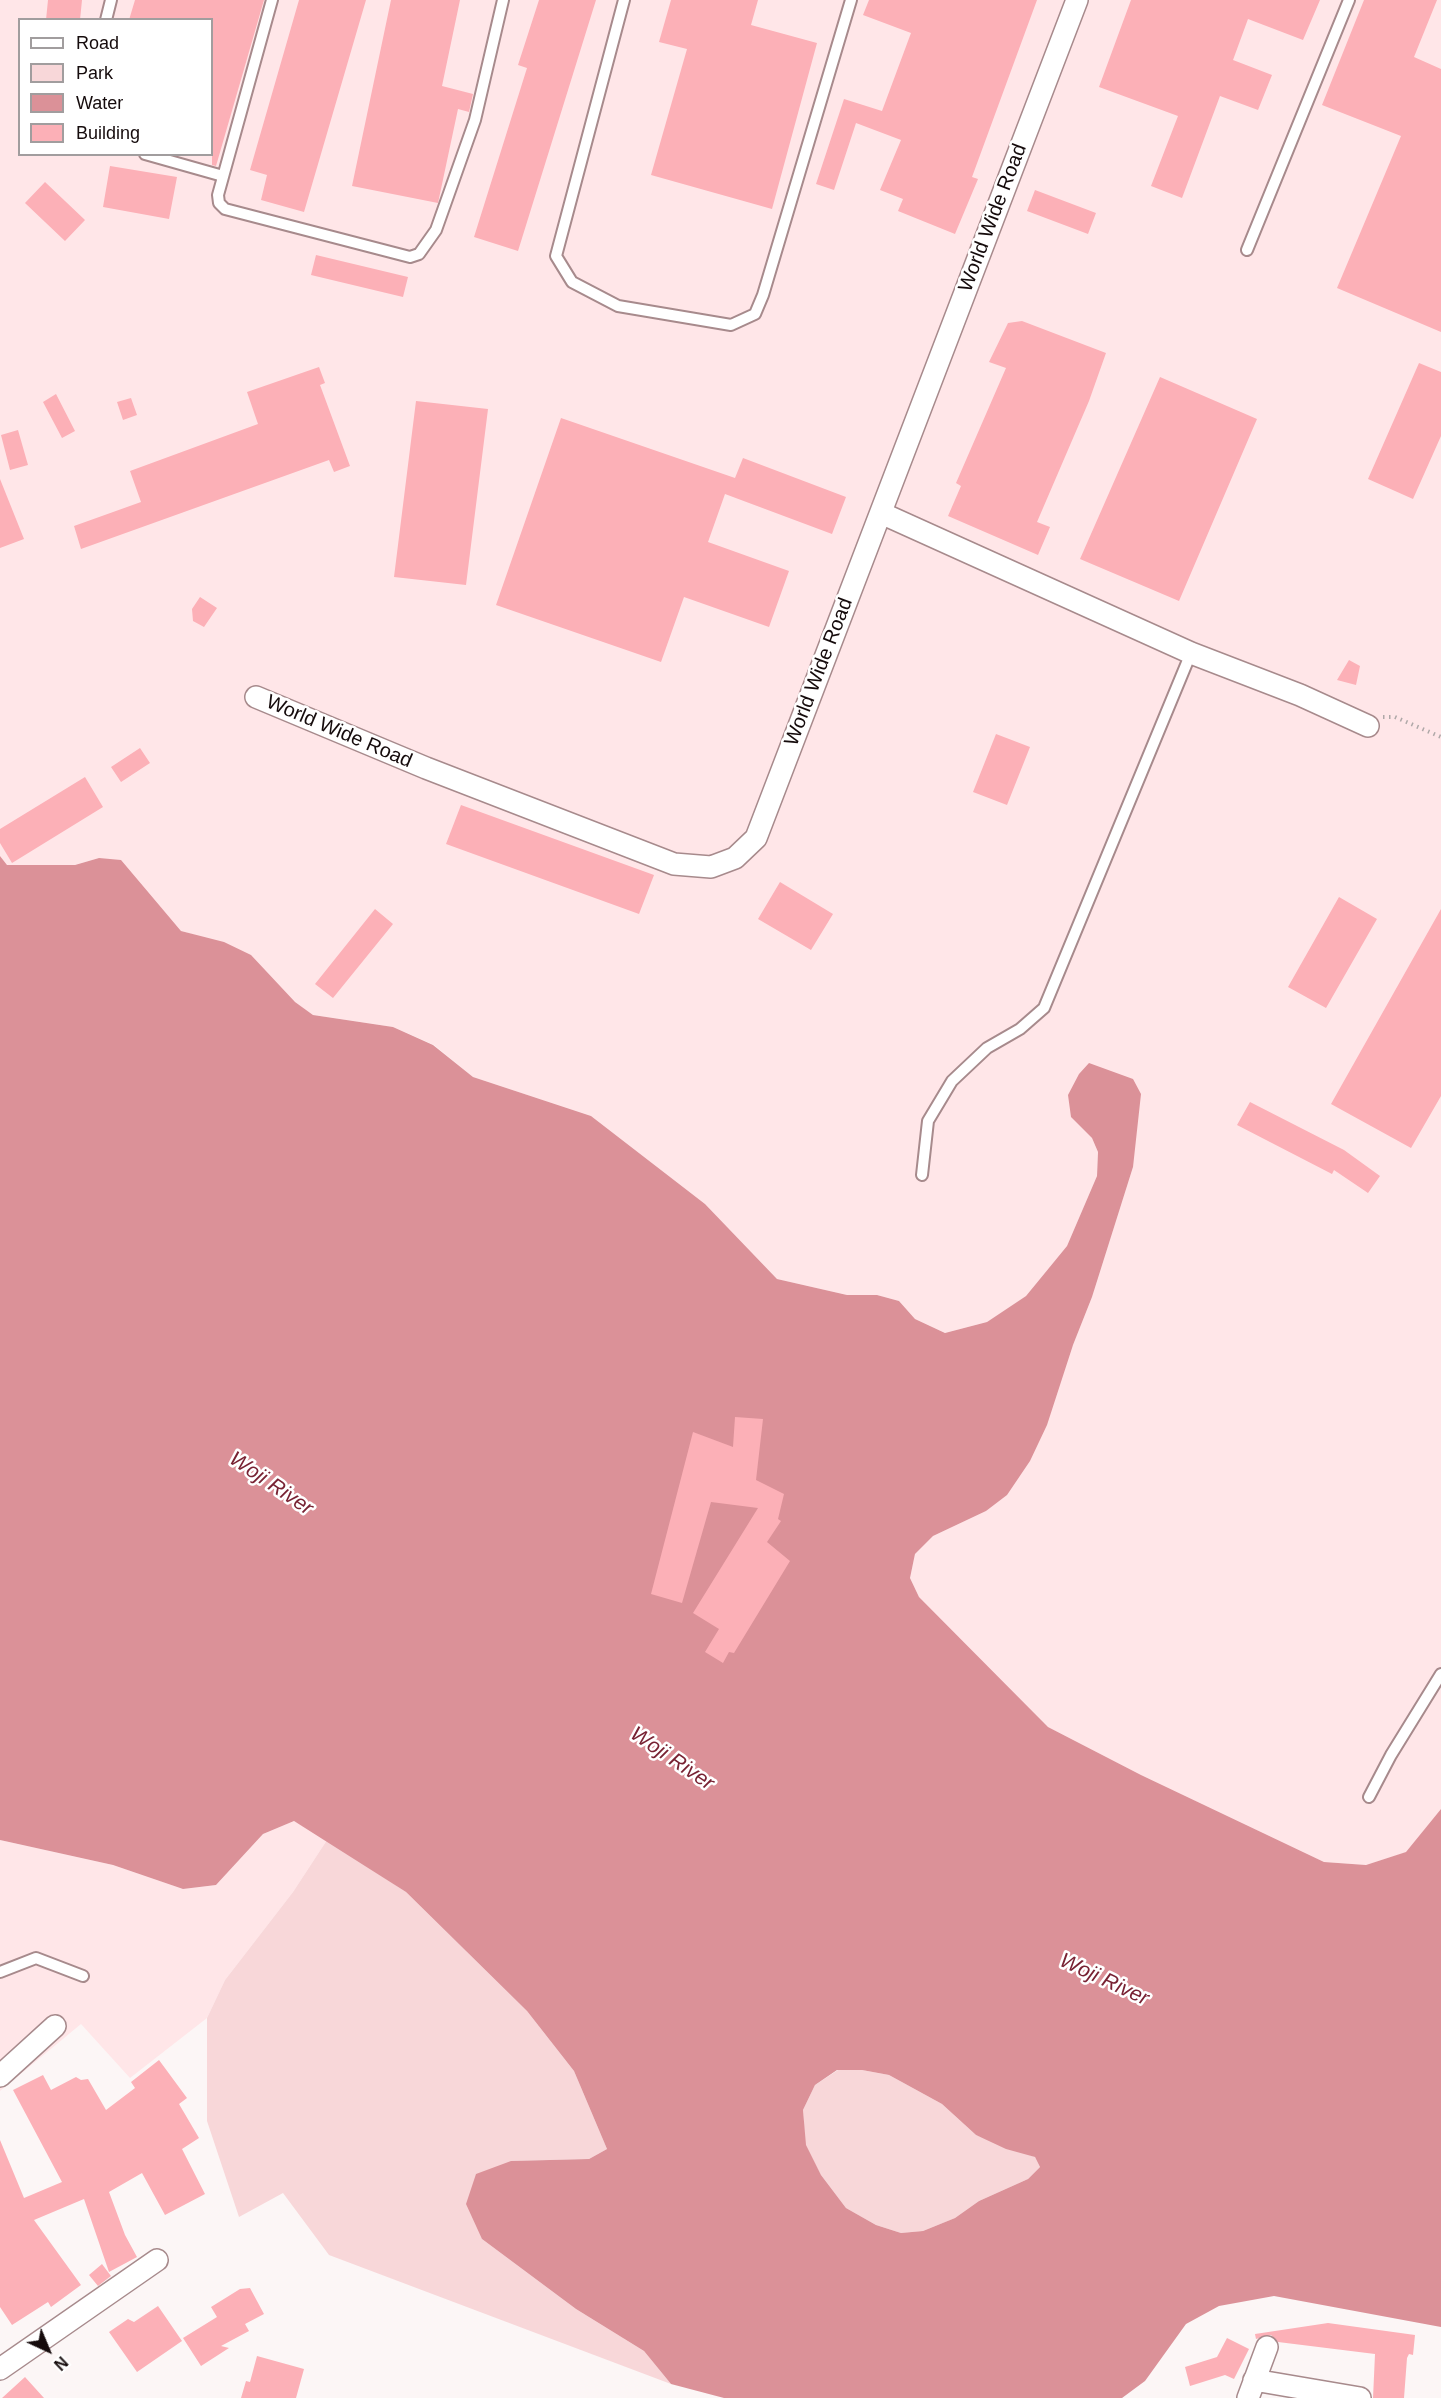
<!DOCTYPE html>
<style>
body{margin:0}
#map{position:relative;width:1441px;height:2398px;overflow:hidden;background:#fcf6f6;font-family:Arial,sans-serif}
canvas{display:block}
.legend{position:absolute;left:18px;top:18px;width:195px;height:138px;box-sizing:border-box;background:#fff;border:2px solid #a19d9e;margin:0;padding:8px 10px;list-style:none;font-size:18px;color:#150b0c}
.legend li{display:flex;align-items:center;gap:12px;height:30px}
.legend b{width:30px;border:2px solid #a19d9e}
.north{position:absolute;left:18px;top:2320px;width:60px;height:60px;-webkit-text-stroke:4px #fff;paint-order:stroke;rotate:136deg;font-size:16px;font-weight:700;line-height:24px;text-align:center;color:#150b0c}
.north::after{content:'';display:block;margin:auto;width:21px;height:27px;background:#150b0c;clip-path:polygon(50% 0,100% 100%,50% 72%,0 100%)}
</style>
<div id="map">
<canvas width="1441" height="2398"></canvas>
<ul class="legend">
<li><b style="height:8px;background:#fff"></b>Road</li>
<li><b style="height:16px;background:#f8d7d9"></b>Park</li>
<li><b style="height:16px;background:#db9198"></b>Water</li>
<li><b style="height:16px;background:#fcb0b7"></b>Building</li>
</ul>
<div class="north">N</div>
</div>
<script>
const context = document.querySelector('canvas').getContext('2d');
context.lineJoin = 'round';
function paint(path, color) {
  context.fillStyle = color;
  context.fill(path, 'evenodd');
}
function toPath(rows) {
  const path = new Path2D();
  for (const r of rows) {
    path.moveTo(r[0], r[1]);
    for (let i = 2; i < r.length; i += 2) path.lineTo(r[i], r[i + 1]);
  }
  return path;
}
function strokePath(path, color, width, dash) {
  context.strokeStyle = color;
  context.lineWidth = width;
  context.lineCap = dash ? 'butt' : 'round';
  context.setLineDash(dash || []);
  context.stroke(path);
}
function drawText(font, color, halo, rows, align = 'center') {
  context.font = font + ' Arial,sans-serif';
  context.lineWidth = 5;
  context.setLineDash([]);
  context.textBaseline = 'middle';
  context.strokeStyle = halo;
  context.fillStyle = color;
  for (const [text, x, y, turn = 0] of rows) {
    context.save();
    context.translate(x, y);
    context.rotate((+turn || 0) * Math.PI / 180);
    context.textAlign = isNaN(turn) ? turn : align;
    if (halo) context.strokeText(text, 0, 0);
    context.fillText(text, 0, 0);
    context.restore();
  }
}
paint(toPath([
 [0,0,1441,0,1441,1809,1407,1852,1366,1865,1324,1862,1141,1775,1048,1727,919,1597,910,1578,915,1554,933,1536,986,1511,1073,1345,1092,1297,1133,1167,1071,1117,1092,1138,1098,1152,1097,1176,1067,1246,1026,1296,987,1322,945,1333,915,1319,899,1301,877,1295,847,1295,777,1279,705,1204,591,1116,473,1077,434,1045,393,1027,313,1015,195,935,181,931,163,910,99,858,75,865,7,865,0,856],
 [20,20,212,20,212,154,20,154],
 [294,1821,327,1840,293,1892,225,1980,207,2018,130,2078,81,2024,0,2091,0,1840,113,1865,183,1889,216,1885,263,1834]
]), '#ffe6e8');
paint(toPath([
 [327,1840,406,1892,527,2011,574,2071,607,2149,589,2159,511,2161,482,2239,576,2309,644,2351,671,2384,329,2255,283,2193,239,2217,207,2121,207,2018,225,1980,293,1892],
 [838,2070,862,2070,889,2075,942,2104,976,2135,1035,2157,1040,2167,1028,2179,979,2201,955,2218,923,2231,901,2233,876,2225,846,2208,821,2175,805,2145,803,2110,815,2085]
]), '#f8d7d9');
paint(toPath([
 [0,856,7,865,75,865,99,858,121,860,181,931,224,942,251,955,295,1002,313,1015,393,1027,433,1045,473,1077,591,1116,705,1204,777,1279,847,1295,877,1295,899,1301,915,1319,945,1333,987,1322,1026,1296,1067,1246,1097,1176,1098,1152,1092,1138,1071,1117,1068,1095,1079,1074,1089,1063,1133,1079,1141,1094,1133,1167,1092,1297,1073,1345,1047,1425,1030,1461,1007,1495,986,1511,933,1536,915,1554,910,1578,919,1597,1048,1727,1141,1775,1324,1862,1366,1865,1406,1852,1441,1809,1441,2327,1274,2296,1219,2306,1186,2324,1145,2381,1122,2398,724,2398,671,2384,644,2351,576,2309,482,2239,466,2204,476,2174,511,2161,589,2159,607,2149,574,2071,527,2011,406,1892,294,1821,263,1834,216,1885,183,1889,113,1865,0,1840],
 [837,2070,862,2070,889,2075,942,2104,976,2135,1006,2149,1035,2157,1040,2167,1028,2179,979,2201,955,2218,923,2231,901,2233,876,2225,846,2208,821,2175,806,2145,803,2110,815,2085]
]), '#db9198');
paint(toPath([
 [48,0,82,0,80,20,46,20],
 [135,0,264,0,216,166,212,165,212,20,129,20],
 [299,0,366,0,304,212,261,200,267,175,250,170],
 [391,0,460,0,442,86,473,94,469,112,458,109,438,203,352,186],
 [539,0,596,0,518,251,474,237,527,68,518,65],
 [671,0,758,0,751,25,817,43,772,209,651,175,687,49,659,42],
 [869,0,1037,0,972,177,978,179,955,234,898,211,903,199,880,190,901,140,856,123,834,190,816,184,844,99,882,111,911,33,863,15],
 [1131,0,1320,0,1303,40,1248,19,1233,60,1272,75,1258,110,1220,96,1182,198,1151,186,1178,116,1099,87],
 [1364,0,1437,0,1414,57,1441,69,1441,332,1337,288,1401,136,1322,105],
 [110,166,177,177,169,219,103,207],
 [45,182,85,220,65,241,25,203],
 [1035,190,1096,213,1088,234,1027,211],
 [316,255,408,277,403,297,311,275],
 [1022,321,1106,353,1089,401,1037,522,1050,527,1038,555,948,516,961,486,956,483,1006,368,989,362,1008,323],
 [1419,363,1441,372,1441,436,1413,499,1368,479],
 [319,367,325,383,320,385,350,466,334,472,329,460,81,549,74,526,141,502,130,471,258,424,247,392],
 [1160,377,1257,419,1179,601,1080,559],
 [56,394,75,431,62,438,43,402],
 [131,398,137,415,123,420,117,402],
 [416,401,488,409,466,585,394,577],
 [561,418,735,478,743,458,846,497,832,534,725,494,708,542,789,571,769,627,684,597,661,662,496,605],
 [18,430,28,465,10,470,1,435],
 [0,479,24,539,0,548],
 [200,597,217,608,204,627,193,621,192,609],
 [1349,660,1360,666,1356,685,1337,680],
 [996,734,1030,747,1007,805,973,792],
 [140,748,150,763,121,782,111,767],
 [85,777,103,807,12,863,0,843,0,829],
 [461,805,654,875,639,914,446,844],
 [780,882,833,914,811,950,758,919],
 [1339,897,1377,919,1326,1008,1288,987],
 [375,909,393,924,333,998,315,984],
 [1441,909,1441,1096,1411,1148,1331,1104],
 [1250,1102,1344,1150,1380,1176,1368,1193,1334,1170,1332,1174,1237,1125],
 [735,1417,763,1419,756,1480,784,1494,778,1519,781,1521,767,1542,790,1561,734,1653,729,1652,723,1663,705,1652,719,1629,693,1613,758,1508,711,1502,682,1603,651,1594,693,1432,733,1447],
 [159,2060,187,2098,179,2104,199,2138,182,2149,205,2194,165,2215,142,2173,109,2192,125,2235,137,2257,109,2272,84,2199,34,2220,81,2285,51,2307,48,2302,12,2325,0,2307,0,2140,24,2198,62,2182,13,2090,43,2075,51,2090,76,2077,81,2080,88,2079,106,2110,135,2088,131,2082],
 [102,2264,111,2276,98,2286,89,2275],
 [250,2288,264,2314,245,2324,249,2331,221,2346,229,2348,201,2366,183,2338,217,2317,211,2307,240,2289],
 [158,2306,182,2341,137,2372,109,2332,128,2319,134,2322],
 [1328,2323,1415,2335,1413,2355,1409,2354,1407,2358,1404,2398,1373,2398,1375,2354,1278,2342,1271,2335,1256,2339,1255,2334],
 [1227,2338,1249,2349,1234,2379,1225,2375,1190,2386,1185,2367,1217,2357],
 [257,2356,304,2369,296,2398,241,2398,246,2381,250,2382],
 [25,2377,44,2398,2,2398]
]), '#fcb0b7');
const service = toPath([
 [272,0,218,195,219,203,225,209,410,257,419,254,436,230,475,120,503,0],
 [624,0,556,256,572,282,618,306,731,325,755,314,763,295,851,0],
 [106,20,111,0],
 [145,154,223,176],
 [1247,250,1349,0],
 [922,1175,928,1121,952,1081,987,1048,1020,1029,1044,1008,1191,653],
 [1369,1797,1391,1755,1441,1674],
 [0,1972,36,1958,83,1976]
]);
const minor = toPath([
 [881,513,1191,653,1300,695,1368,726],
 [256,697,426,768,674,864,711,867,735,858,756,838,1077,0],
 [0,2076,55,2026],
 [0,2369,157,2260],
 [1254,2380,1360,2398],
 [1248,2398,1267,2347]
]);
strokePath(service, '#a78a8c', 14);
strokePath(minor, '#a78a8c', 24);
strokePath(toPath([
 [1383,717,1395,717,1441,737]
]), '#afa8a8', 4, [1.5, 4.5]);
strokePath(service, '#fff', 10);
strokePath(minor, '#fff', 21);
drawText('20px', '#150b0c', '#fff', [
 ["World Wide Road",993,218,-69],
 ["World Wide Road",819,672,-69],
 ["World Wide Road",339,732,23]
]);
drawText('italic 21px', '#782233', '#fff', [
 ["Woji River",271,1484,34],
 ["Woji River",672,1759,34],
 ["Woji River",1104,1980,25]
]);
</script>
